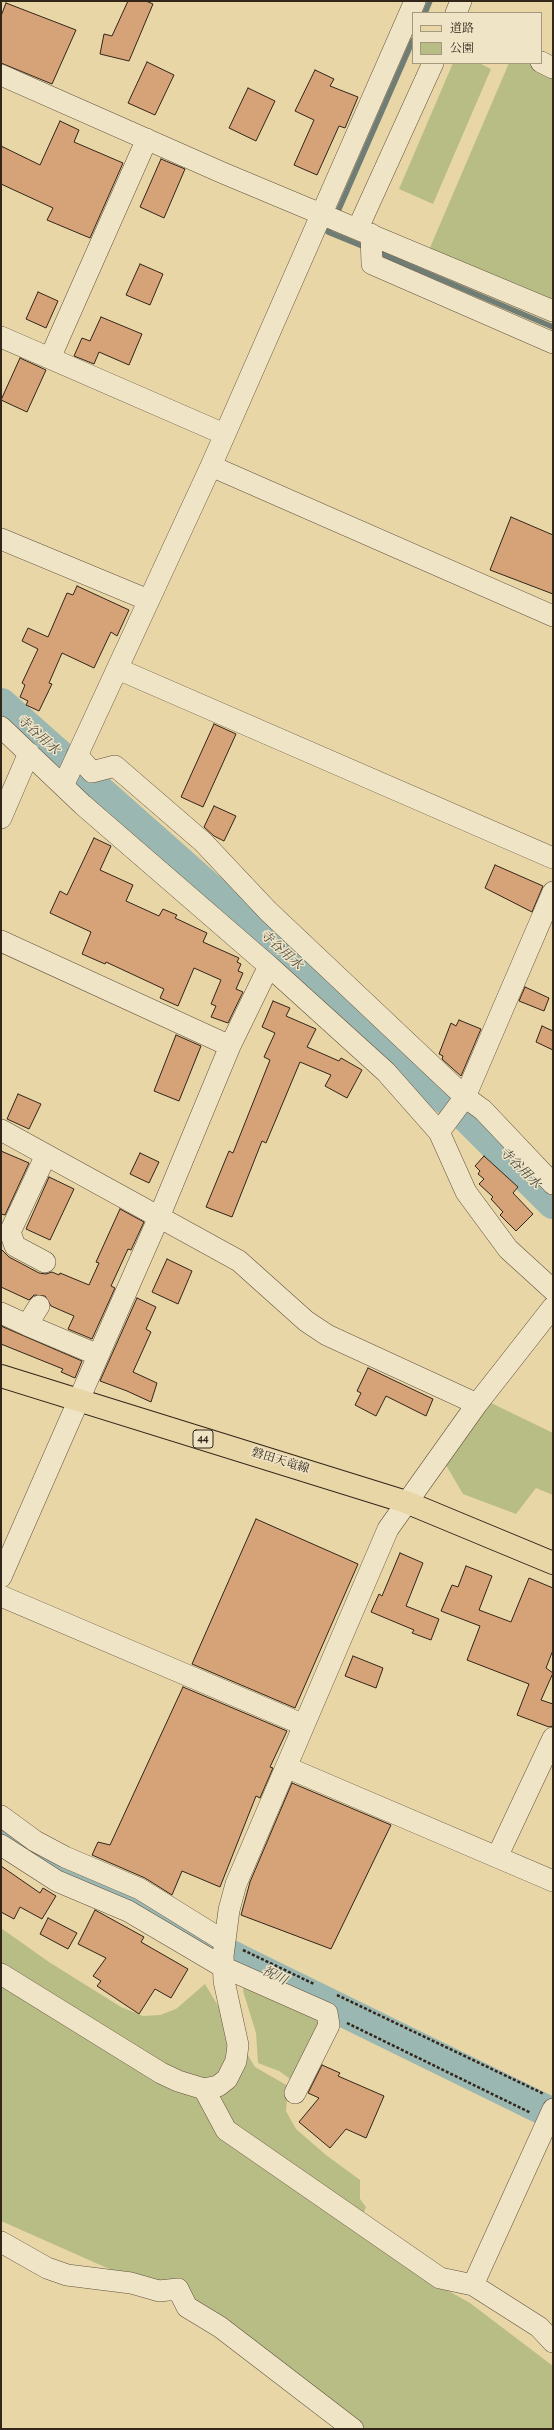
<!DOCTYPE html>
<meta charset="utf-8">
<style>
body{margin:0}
#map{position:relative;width:554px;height:2430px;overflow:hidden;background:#e8d6a7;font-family:"Sorts Mill Goudy","Noto Serif JP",serif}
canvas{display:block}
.frame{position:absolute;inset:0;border:2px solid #32251a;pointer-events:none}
.legend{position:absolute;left:412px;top:12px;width:130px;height:52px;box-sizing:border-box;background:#f0e4c6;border:1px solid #a49881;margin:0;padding:5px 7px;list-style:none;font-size:12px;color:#32251a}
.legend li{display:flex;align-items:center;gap:8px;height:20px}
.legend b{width:20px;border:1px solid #a49881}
</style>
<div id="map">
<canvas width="554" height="2430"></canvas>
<div class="frame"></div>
<ul class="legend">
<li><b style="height:5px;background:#e8d6a7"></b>道路</li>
<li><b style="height:11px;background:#b8bd85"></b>公園</li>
</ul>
</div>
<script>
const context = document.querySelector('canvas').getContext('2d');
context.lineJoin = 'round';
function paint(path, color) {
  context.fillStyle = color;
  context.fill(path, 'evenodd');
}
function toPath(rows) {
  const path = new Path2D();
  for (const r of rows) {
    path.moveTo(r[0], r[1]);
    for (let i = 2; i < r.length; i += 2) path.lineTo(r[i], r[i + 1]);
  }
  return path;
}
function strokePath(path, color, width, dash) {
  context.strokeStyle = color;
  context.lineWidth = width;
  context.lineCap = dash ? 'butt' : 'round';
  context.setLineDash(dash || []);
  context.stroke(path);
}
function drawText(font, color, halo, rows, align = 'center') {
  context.font = font + ' "Sorts Mill Goudy","Noto Serif JP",serif';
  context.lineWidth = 3;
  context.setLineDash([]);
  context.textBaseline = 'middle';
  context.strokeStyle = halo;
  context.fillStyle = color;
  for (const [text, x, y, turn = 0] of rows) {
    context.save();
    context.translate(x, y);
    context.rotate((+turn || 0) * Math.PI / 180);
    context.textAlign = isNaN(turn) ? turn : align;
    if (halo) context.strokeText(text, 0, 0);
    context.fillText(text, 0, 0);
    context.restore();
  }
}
paint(toPath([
 [453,63,479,63,491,69,433,204,399,189],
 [509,63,541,63,553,68,553,311,426,257],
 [487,1401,553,1433,553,1495,536,1488,516,1514,463,1494,443,1460],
 [1,1928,49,1962,121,2007,143,2016,160,2015,176,2009,205,1984,255,2067,288,2086,286,2111,296,2129,326,2155,360,2180,360,2199,366,2207,363,2215,406,2267,470,2303,553,2366,553,2429,354,2429,159,2291,1,2221],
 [244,1986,329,2025,293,2081,279,2071,258,2063,256,2033,243,1991]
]), '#b8bd85');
strokePath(toPath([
 [425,13,430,1],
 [336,216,413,40],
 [332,223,328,232,367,248],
 [377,252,553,327]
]), '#707d75', 5.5);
strokePath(toPath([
 [1,704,468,1118,553,1203],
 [1,1830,63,1871,132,1898,166,1921,239,1960,553,2114]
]), '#9ab7b1', 32);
const building = toPath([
 [128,1,146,1,153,4,129,61,100,54,104,34,112,36,128,1],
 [6,3,76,30,52,84,1,63,1,16,6,3],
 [147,62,174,75,155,115,128,103,147,62],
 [315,70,334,79,330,86,358,97,345,128,339,126,317,175,294,165,314,120,295,111,315,70],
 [248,88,275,101,256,141,229,128,248,88],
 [60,121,79,130,74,142,123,163,90,238,47,220,53,208,1,184,1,146,40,165,60,121],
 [161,159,185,169,164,218,140,207,161,159],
 [140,264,163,274,150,305,126,295,140,264],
 [38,292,58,301,46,328,26,319,38,292],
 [101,317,142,334,129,365,99,352,94,364,74,356,82,338,90,341,101,317],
 [20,358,46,370,27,412,1,400,20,358],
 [511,517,553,535,553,594,490,570,511,517],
 [77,586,129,610,117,636,111,632,94,668,62,653,49,683,52,684,39,711,26,705,28,701,20,697,25,685,22,683,38,649,22,641,28,628,48,637,67,593,73,595,77,586],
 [214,724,236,734,203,807,181,797,214,724],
 [214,806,236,816,224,841,214,836,204,827,214,806],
 [94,838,111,846,100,870,133,885,126,901,159,916,163,909,177,915,175,918,207,933,203,942,239,958,237,962,241,964,238,971,243,973,236,989,243,992,228,1023,211,1017,216,1006,211,1004,221,980,194,968,178,1006,160,998,164,989,106,962,105,964,82,954,91,932,50,913,60,891,67,895,94,838],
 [495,865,543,886,532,912,485,888,495,865],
 [525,987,549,998,544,1011,519,1001,525,987],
 [273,1001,290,1008,286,1016,316,1029,307,1047,339,1061,341,1058,362,1070,347,1098,325,1086,331,1075,300,1062,266,1143,262,1141,232,1217,206,1207,229,1151,233,1153,270,1060,264,1057,275,1033,262,1027,273,1001],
 [459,1020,481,1029,461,1076,442,1059,443,1056,439,1054,451,1023,456,1026,459,1020],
 [542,1026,553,1031,553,1050,536,1042,542,1026],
 [176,1035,201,1046,179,1101,154,1091,176,1035],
 [18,1094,41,1104,29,1129,7,1119,18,1094],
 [1,1151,29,1163,5,1215,1,1214,1,1151],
 [140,1153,159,1162,149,1183,130,1174,140,1153],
 [484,1156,518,1187,513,1193,533,1214,516,1231,500,1215,503,1212,491,1199,493,1197,479,1184,484,1179,478,1174,480,1171,475,1166,484,1156],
 [49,1177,74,1189,50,1240,26,1229,49,1177],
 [120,1209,144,1222,131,1250,128,1249,111,1286,115,1288,92,1339,68,1329,74,1316,51,1306,45,1296,34,1295,29,1300,1,1287,1,1249,9,1257,39,1273,46,1274,52,1272,59,1275,60,1273,89,1285,99,1263,96,1262,120,1209],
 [167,1259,192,1271,178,1304,152,1292,167,1259],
 [137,1298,156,1307,146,1329,151,1332,133,1372,157,1383,151,1402,127,1391,100,1381,137,1298],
 [1,1326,82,1361,75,1378,61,1372,63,1369,1,1344,1,1326],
 [368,1368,433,1399,426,1416,386,1396,376,1416,355,1405,361,1393,357,1391,368,1368],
 [256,1519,358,1564,295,1708,192,1664,256,1519],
 [400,1553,423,1563,406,1606,439,1619,431,1640,412,1633,414,1630,371,1612,379,1594,382,1596,400,1553],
 [466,1566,492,1576,479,1610,511,1622,529,1578,553,1588,553,1650,546,1668,553,1673,541,1700,553,1704,553,1726,549,1727,517,1715,529,1684,467,1660,480,1626,441,1611,452,1585,458,1587,466,1566],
 [353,1656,383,1668,376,1688,345,1676,353,1656],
 [183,1687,287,1731,270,1767,273,1768,260,1798,256,1796,220,1887,182,1871,172,1895,145,1878,92,1855,98,1842,110,1845,183,1687],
 [292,1783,391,1825,331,1949,241,1915,250,1882,292,1783],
 [1,1866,40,1893,43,1888,56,1896,42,1919,20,1907,14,1919,1,1912,1,1866],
 [95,1910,144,1937,141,1942,188,1969,171,1998,155,1989,139,2014,97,1986,101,1981,93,1976,106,1958,78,1944,95,1910],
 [48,1918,77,1933,68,1949,40,1934,48,1918],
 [322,2065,340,2073,338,2076,384,2096,366,2138,346,2129,330,2148,299,2122,319,2098,308,2093,322,2065]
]);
paint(building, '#d6a277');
strokePath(building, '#32251a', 1);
const minor = toPath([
 [456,13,461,1],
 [541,62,553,68],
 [1,75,223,173,553,311],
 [358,228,433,63],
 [371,234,372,264,553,343],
 [1,337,224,434],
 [50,358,147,139],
 [211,466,553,616],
 [1,539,148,600],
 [118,669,553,858],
 [1,727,83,805,269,966,386,1072,439,1132,466,1192,508,1249,553,1290],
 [77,755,92,772,115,766,203,842,268,911,465,1097,483,1110,553,1184],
 [63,786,211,466,415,1],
 [1,818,29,753],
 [1,941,230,1046],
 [1,1130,239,1261,306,1321,327,1335,477,1404],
 [439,1132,465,1097,553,892],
 [45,1262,15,1246,10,1232,46,1155],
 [1,1313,27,1325,39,1306],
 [27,1325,98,1355],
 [1,1577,159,1217,230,1046,269,966],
 [1,1596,304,1725],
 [286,1767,553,1881],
 [1,1816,35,1841,65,1857,140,1889,224,1941],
 [1,1845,57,1881,128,1911,223,1967,327,2013,329,2025,295,2093],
 [497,1857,553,1738],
 [1,1974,161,2073,178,2081,204,2089,218,2086,227,2079,236,2061,238,2045,224,1981,223,1956,229,1910,236,1884,388,1529,477,1404,553,1307],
 [204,2089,226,2130,440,2278,473,2285,539,2327,553,2342],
 [1,2242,47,2268,67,2275,131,2283,159,2291,178,2289,187,2307,220,2327,353,2429],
 [473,2285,553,2109]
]);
const major = toPath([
 [1,1376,406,1502,553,1563]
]);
strokePath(minor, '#60513d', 22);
strokePath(major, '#32251a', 24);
strokePath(toPath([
 [243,1950,314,1984],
 [337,1995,544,2094],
 [347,2023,531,2113]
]), '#32251a', 2.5, [3, 2]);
strokePath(minor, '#f0e4c6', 21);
strokePath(major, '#e8d6a7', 22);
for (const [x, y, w] of [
 [203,1439,20]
]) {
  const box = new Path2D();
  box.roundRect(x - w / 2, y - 9, w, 18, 3);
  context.fillStyle = '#f0e4c6';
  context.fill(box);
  strokePath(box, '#32251a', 1);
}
drawText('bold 11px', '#32251a', null, [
 ["44",203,1439]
]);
drawText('12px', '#32251a', '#f0e4c6', [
 ["磐田天竜線",280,1462,17]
]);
drawText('italic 13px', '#4c4a40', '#f0e4c6', [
 ["寺谷用水",37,736,42],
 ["寺谷用水",280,951,42],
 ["寺谷用水",519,1169,45],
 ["祝川",274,1977,26]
]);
</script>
